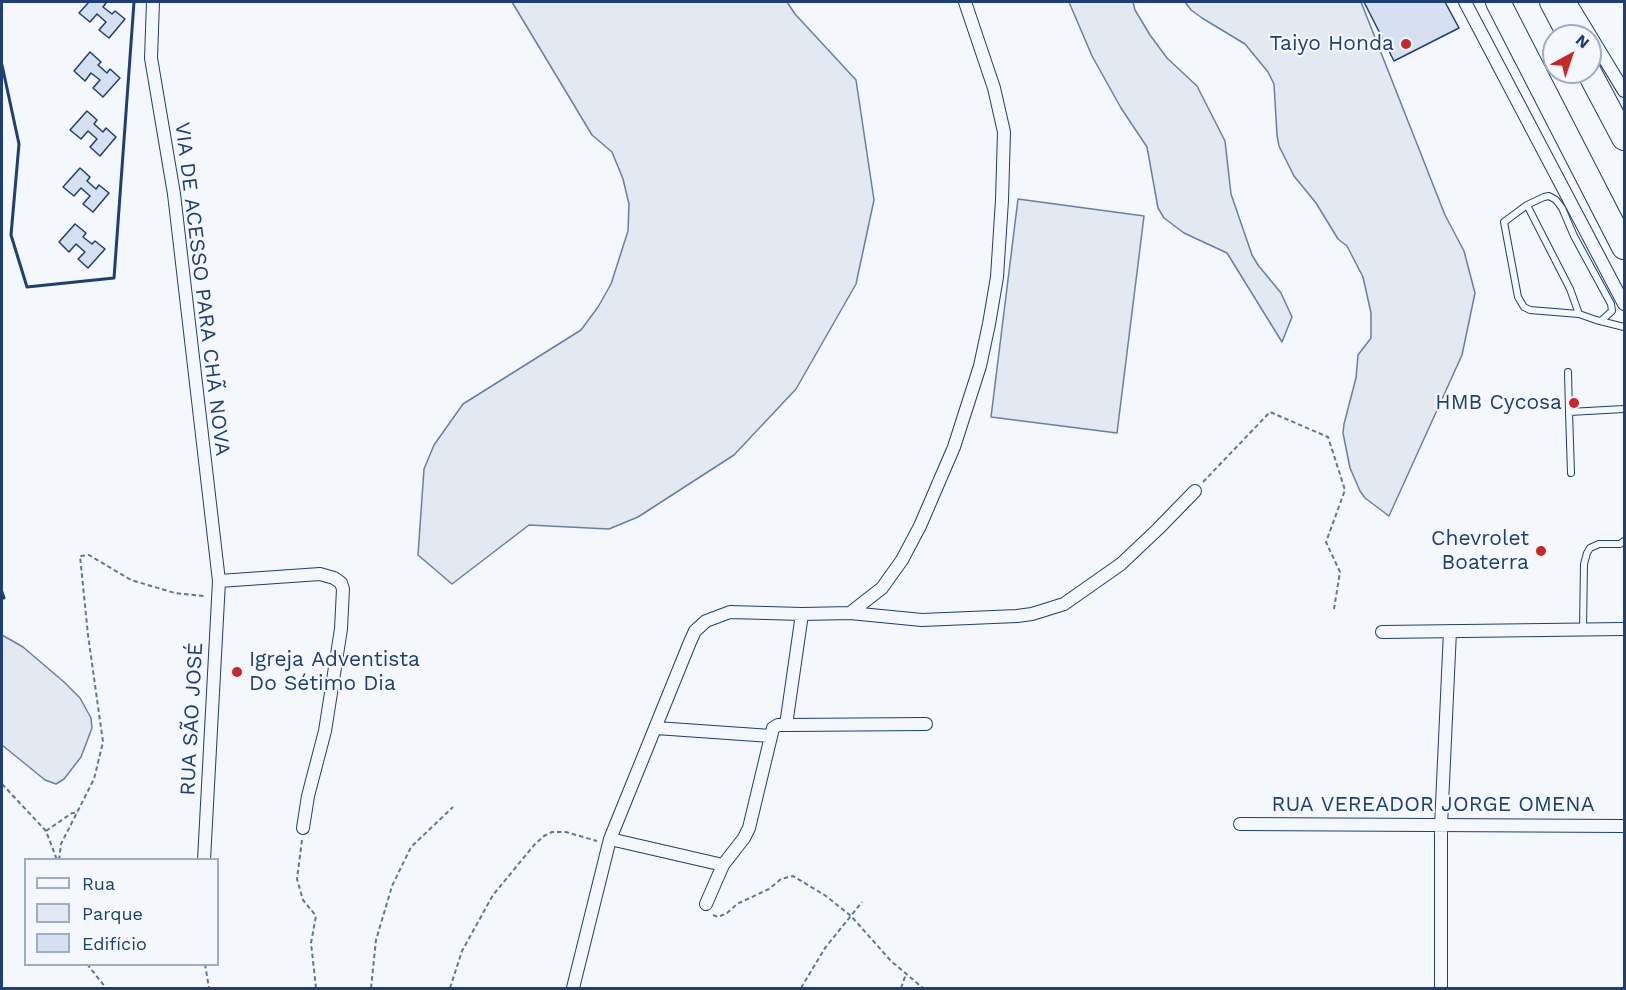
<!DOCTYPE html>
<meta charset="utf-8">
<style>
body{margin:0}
#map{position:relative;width:1626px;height:990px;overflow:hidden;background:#f4f7fb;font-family:"Work Sans",sans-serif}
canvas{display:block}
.frame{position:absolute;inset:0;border:3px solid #1d3f73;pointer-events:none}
.legend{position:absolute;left:24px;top:858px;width:195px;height:108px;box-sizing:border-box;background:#f4f7fb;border:2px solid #9eadc5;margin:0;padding:8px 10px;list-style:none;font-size:18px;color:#1d3f73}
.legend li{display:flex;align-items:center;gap:12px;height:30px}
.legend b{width:30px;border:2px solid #9eadc5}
.north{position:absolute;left:1542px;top:24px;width:60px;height:60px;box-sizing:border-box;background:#f4f7fb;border:2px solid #9eadc5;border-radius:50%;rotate:40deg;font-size:16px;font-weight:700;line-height:24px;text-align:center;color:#1d3f73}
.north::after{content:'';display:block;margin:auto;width:21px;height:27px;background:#c62828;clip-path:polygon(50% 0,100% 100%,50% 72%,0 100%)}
</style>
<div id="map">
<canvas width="1626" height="990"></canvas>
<div class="frame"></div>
<ul class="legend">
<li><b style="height:8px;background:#f4f7fb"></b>Rua</li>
<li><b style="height:16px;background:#e3e9f0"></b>Parque</li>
<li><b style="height:16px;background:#d5e0f0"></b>Edifício</li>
</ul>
<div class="north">N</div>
</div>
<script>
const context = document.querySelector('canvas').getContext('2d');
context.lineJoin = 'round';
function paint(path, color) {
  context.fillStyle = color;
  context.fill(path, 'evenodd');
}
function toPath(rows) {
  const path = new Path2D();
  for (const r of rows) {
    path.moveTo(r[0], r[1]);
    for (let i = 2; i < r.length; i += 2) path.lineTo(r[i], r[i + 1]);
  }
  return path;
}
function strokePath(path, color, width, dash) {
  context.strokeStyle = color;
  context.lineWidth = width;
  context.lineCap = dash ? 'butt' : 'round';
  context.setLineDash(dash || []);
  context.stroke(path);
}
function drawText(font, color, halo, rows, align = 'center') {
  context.font = font + ' "Work Sans",sans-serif';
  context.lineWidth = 4.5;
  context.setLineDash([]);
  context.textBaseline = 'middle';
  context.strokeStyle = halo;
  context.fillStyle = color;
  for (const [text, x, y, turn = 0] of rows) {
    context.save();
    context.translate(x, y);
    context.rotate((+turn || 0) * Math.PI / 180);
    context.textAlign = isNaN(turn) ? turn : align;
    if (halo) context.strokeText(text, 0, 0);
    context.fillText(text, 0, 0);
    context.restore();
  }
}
const green = toPath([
 [512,2,787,2,795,14,856,80,874,200,856,284,796,389,734,455,638,517,609,529,529,525,452,584,418,555,424,469,434,445,463,404,581,330,598,307,611,284,628,231,629,204,623,179,612,152,592,135,512,2],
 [1069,2,1133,2,1135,10,1150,35,1167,58,1197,86,1225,141,1231,194,1252,255,1258,265,1281,293,1292,317,1282,342,1227,253,1184,233,1164,218,1158,208,1147,147,1121,108,1092,56,1069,2],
 [1185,2,1361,2,1445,215,1464,251,1475,293,1462,355,1389,516,1365,498,1360,491,1350,468,1343,433,1344,424,1356,378,1358,355,1371,338,1371,313,1363,277,1347,246,1338,239,1316,203,1294,176,1279,146,1277,135,1274,84,1268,72,1245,44,1202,18,1191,10,1185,2],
 [1018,199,1144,216,1117,433,991,417,1018,199],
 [2,635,23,647,64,682,80,698,91,718,92,728,81,757,64,779,56,784,45,780,2,745,2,635]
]);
paint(green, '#e3e9f0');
strokePath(green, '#687fa3', 1.5);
const building = toPath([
 [89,2,104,2,106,3,103,7,112,14,115,11,125,19,109,38,99,30,106,22,97,14,90,22,79,13,89,2],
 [1364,2,1445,2,1459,28,1394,61,1364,2],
 [90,52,101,62,98,65,107,73,110,69,120,78,103,97,93,88,100,80,91,73,85,81,74,71,90,52],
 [87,111,97,120,94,124,103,132,106,128,116,137,100,156,90,147,97,139,88,131,81,139,70,130,87,111],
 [80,168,90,177,87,181,96,189,99,185,109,193,93,212,83,204,90,196,81,188,74,196,63,187,80,168],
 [75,224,86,233,83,237,92,244,95,241,105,249,88,268,78,259,85,252,76,244,69,252,59,242,75,224]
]);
paint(building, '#d5e0f0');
strokePath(building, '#1d3f73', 1.5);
const lane = toPath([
 [1527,205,1570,289,1579,314],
 [1601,321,1612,311,1611,304,1574,236,1562,208,1556,200,1549,196,1544,197,1527,205,1504,222,1518,297,1524,307,1530,310,1579,314,1596,320,1624,327],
 [1568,372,1569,412],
 [1571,473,1569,412,1624,409],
 [1583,629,1584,564,1587,553,1590,548,1599,544,1620,544,1624,541]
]);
const street = toPath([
 [153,2,151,58,174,194,219,581,204,860],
 [1465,2,1624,304],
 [1570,2,1624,91],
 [219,581,320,574,334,578,341,583,343,589,341,629,325,731,308,796,303,828],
 [850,613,882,588,902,560,920,526,954,447,980,366,989,324,997,277,1002,200,1004,132,994,88,965,2],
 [1382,632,1624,629],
 [786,725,926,724],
 [656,728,771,736],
 [1240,824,1624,826],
 [610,839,723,865],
 [706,904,723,865,744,838,749,828,773,728,778,725,786,725,802,614],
 [573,988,610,839,690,642,695,631,706,621,730,612,802,614,850,613,922,620,1017,616,1032,614,1064,604,1121,564,1158,529,1195,491],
 [1441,988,1441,826,1450,631]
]);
const highway = toPath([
 [1498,2,1624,247],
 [1552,2,1570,36],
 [1589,72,1624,138]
]);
strokePath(lane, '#1d3f73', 8);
strokePath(street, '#1d3f73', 14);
strokePath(highway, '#1d3f73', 26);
strokePath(toPath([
 [1203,482,1270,412,1328,437,1345,490,1326,542,1340,572,1334,609],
 [2,784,46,831,57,860],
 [46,831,72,813,78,813],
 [302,840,297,879,303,900,316,916,311,943,316,988],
 [59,860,61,844,94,779,103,742,88,635,80,556,89,555,131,580,175,593,204,596],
 [713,915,718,917,727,913,737,904,769,889,781,879,793,876,826,896,851,916,891,961,923,988],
 [87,964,106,988],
 [205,964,209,988],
 [371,988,376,940,392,886,411,847,453,807],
 [450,988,462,951,493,895,535,844,544,836,552,832,566,832,597,841],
 [801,988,825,948,862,902],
 [901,988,906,974]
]), '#5e769c', 2, [4.5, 3]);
strokePath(lane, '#f4f7fb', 6);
strokePath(street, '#f4f7fb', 12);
strokePath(highway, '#f4f7fb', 24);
strokePath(toPath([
 [2,65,19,144,11,235,27,287,114,278,134,2],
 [2,592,4,598,2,598]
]), '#1d3f73', 3);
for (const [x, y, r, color] of [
 [1406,44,6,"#c62828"],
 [1574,403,6,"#c62828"],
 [1541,551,6,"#c62828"],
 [237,672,6,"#c62828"]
]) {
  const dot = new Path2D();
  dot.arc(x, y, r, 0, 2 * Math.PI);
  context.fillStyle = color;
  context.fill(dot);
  strokePath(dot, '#f4f7fb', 2);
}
drawText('21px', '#1d3f73', '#f4f7fb', [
 ["Taiyo Honda",1394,44],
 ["HMB Cycosa",1562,403],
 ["Chevrolet",1529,539],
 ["Boaterra",1529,563],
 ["Igreja Adventista",249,660,"left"],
 ["Do Sétimo Dia",249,684,"left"]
], 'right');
drawText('21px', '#1d3f73', '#f4f7fb', [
 ["VIA DE ACESSO PARA CHÃ NOVA",202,289,83],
 ["RUA SÃO JOSÉ",192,719,-87],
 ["RUA VEREADOR JORGE OMENA",1433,805]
]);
</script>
